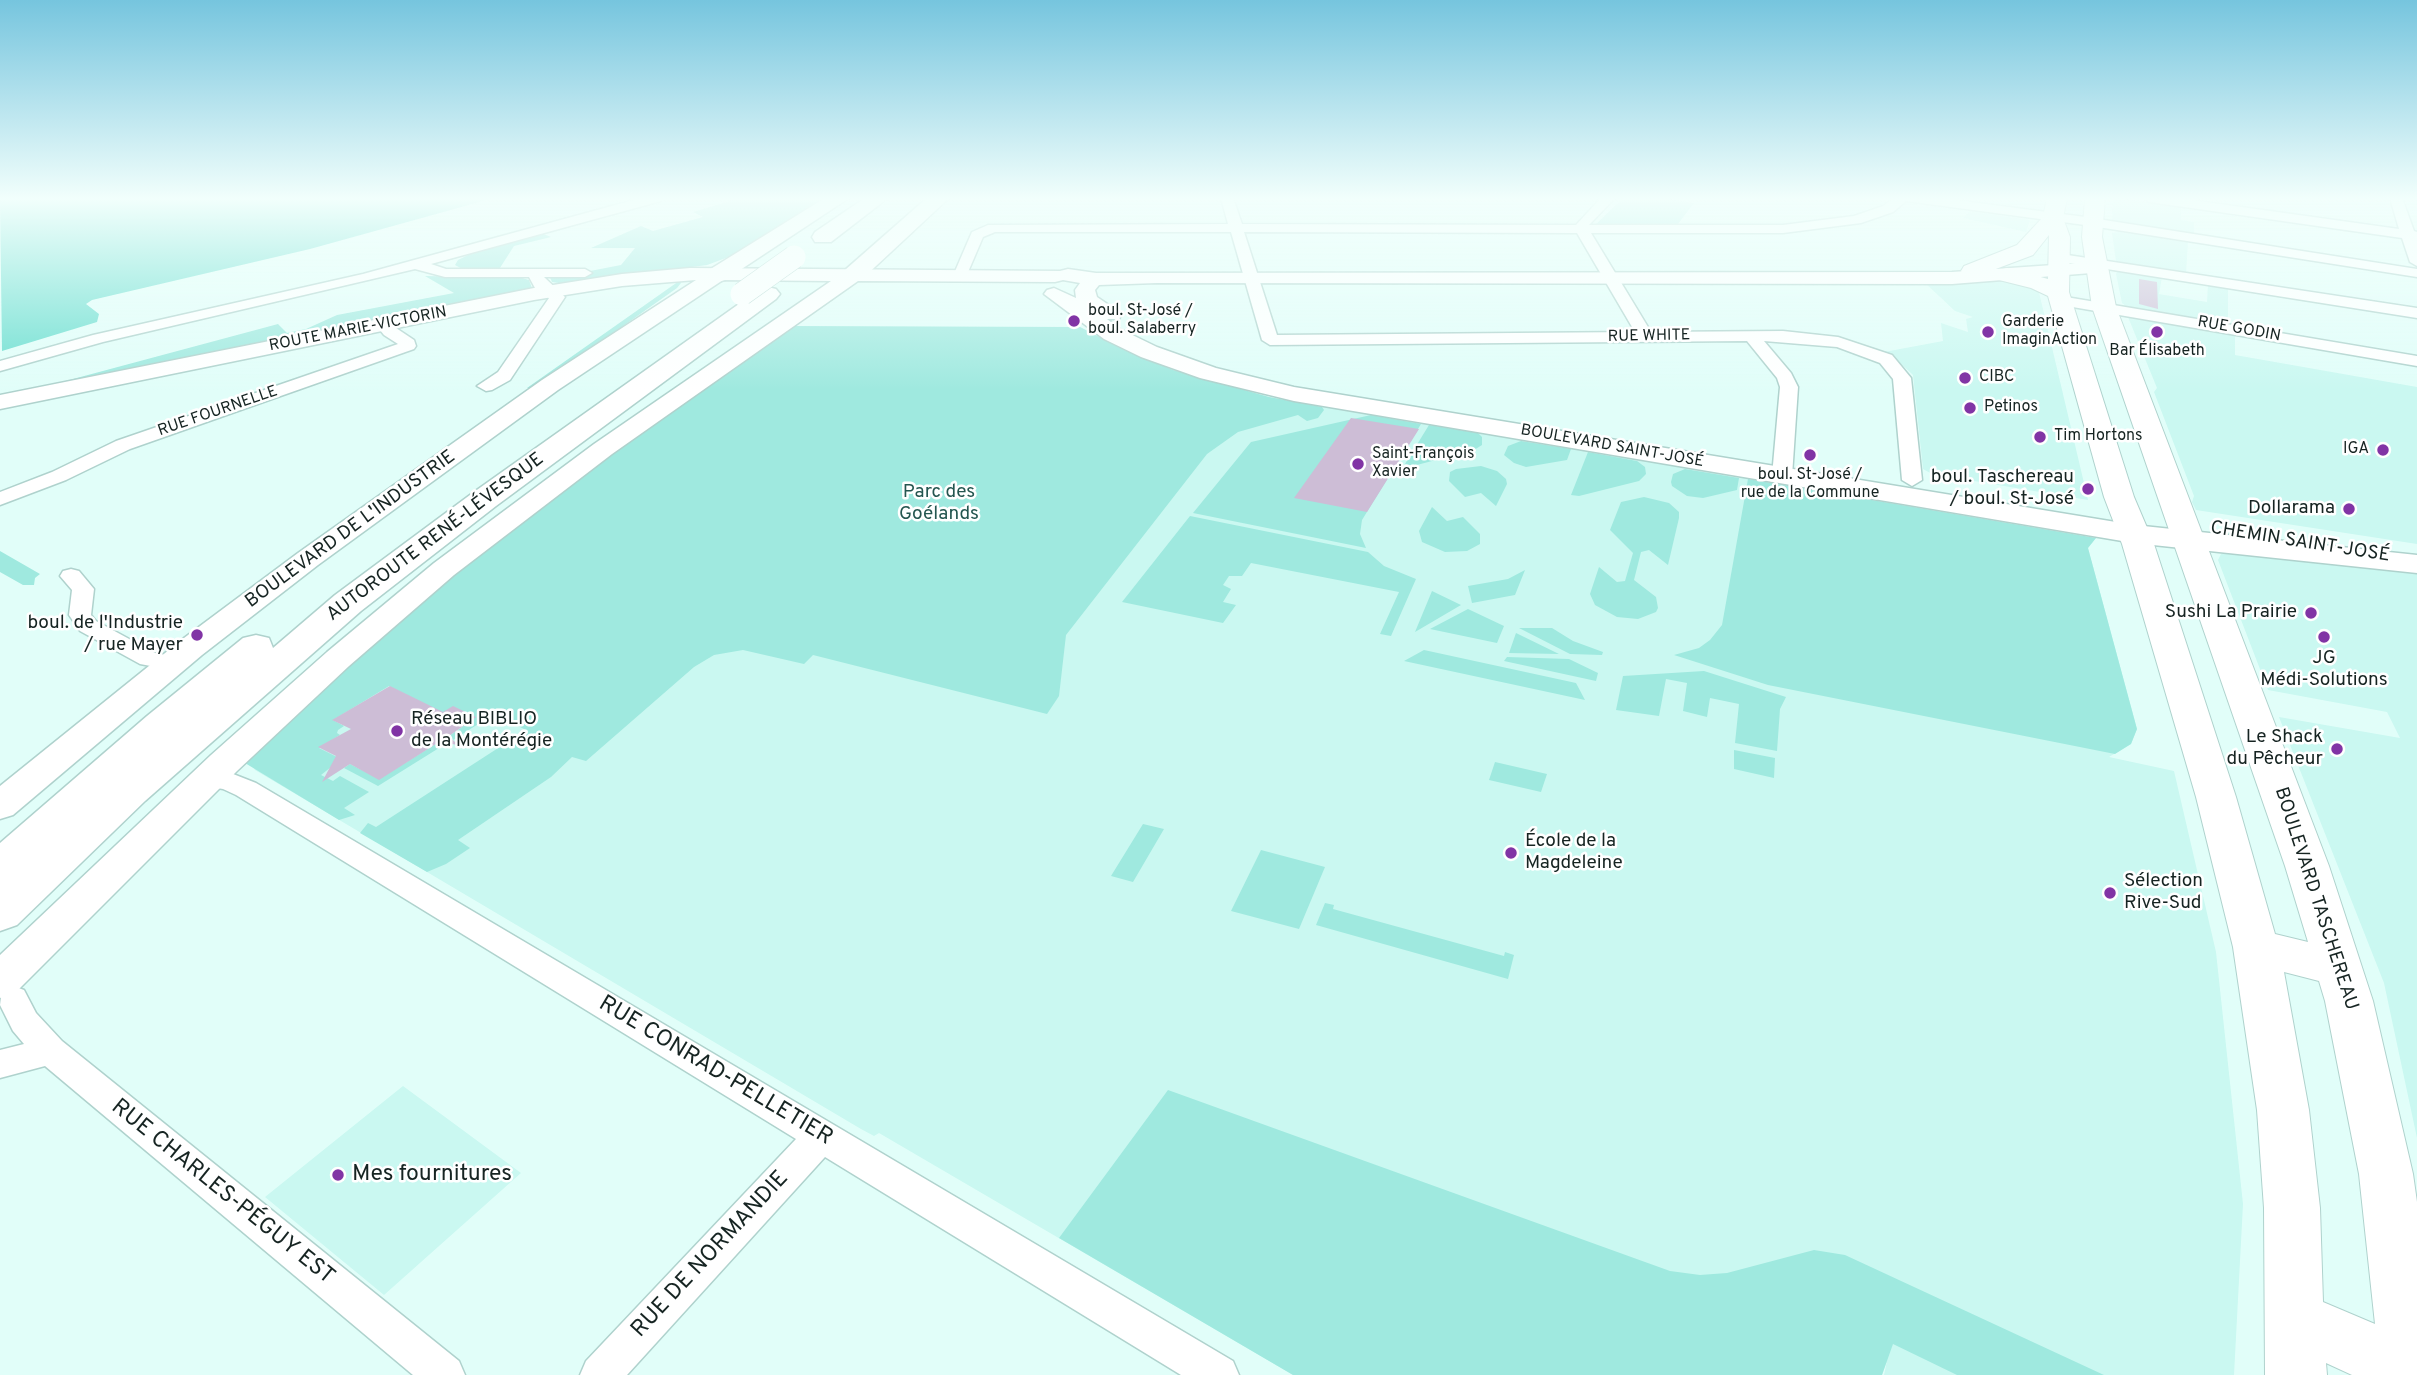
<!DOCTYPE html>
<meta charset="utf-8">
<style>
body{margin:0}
canvas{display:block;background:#e1fef9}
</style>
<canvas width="2417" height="1375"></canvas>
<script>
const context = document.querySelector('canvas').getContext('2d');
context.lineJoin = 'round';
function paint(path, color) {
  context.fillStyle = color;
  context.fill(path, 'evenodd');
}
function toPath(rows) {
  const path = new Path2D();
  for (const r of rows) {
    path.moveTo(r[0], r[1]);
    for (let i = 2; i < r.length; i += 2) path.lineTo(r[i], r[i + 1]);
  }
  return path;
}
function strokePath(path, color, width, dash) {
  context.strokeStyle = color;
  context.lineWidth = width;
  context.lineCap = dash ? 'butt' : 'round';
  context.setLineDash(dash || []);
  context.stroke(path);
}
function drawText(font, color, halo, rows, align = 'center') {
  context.font = font + ' Overpass,sans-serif';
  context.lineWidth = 5;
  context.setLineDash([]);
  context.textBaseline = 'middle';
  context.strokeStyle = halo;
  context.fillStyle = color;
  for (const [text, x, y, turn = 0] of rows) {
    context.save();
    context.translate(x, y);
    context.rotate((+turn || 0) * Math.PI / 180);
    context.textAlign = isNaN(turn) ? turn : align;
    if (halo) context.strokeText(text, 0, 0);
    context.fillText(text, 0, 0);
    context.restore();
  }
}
paint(toPath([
 [2113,198,2181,205,2181,220,2194,222,2194,237,2112,222],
 [1970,211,2030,220,2026,232,1963,218],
 [2120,232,2188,242,2186,273,2116,261,2112,233],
 [2118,270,2162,277,2159,294,2207,302,2208,284,2228,287,2228,324,2127,307,2122,303,2116,274],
 [1924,282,2017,282,2038,288,2088,500,1932,474,1923,469,1913,375,1895,358,1884,352,1943,341,1941,323,1968,332,1966,319,1973,317,1955,311],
 [2128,317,2235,334,2235,355,2417,387,2417,544,2196,510,2192,502,2194,496,2154,392,2157,388],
 [1080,327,1157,364,1269,397,2096,538,2088,548,2137,729,2131,744,2109,757,2174,771,2216,952,2243,1204,2234,1375,1884,1375,1887,1361,1882,1375,1293,1375,879,1133,874,1136,861,1129,427,872,255,770,245,755],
 [2229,553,2417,573,2417,1138,2384,983,2279,717,2400,738,2387,712,2268,690,2218,560,2221,554],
 [403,1086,521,1173,384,1295,265,1197]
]), '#caf8f1');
paint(toPath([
 [739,198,832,198,734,255,707,265,565,284,552,282,549,275,587,275,590,271,621,265,635,248,591,248,641,226,653,231,703,217,693,212],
 [1623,198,1661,198,1694,203,1678,224,1596,224],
 [541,233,551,237,514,246,498,271,464,270,455,265,458,260,472,253],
 [425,276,522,278,529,280,532,288,32,390,278,324,287,333,306,329,337,315,454,293],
 [679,281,681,283,677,288,534,389,527,388],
 [792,326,1080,327,1122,349,1173,370,1269,397,1322,407,1324,410,1318,418,1307,421,1298,415,1238,432,1207,454,1066,635,1059,696,1047,714,813,655,804,664,743,650,714,655,694,667,586,761,572,757,551,777,458,840,470,848,446,864,427,872,360,833,368,823,376,827,526,730,494,714,453,740,449,736,465,725,389,686,333,720,344,726,338,730,337,733,340,735,319,748,341,759,321,775,333,781,340,776,369,792,344,808,355,815,339,820,245,763,245,755,496,536],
 [1371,415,1421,424,1362,520,1360,534,1366,548,1193,513,1251,442],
 [1429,425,1478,433,1482,437,1482,445,1474,450,1413,466,1405,464],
 [1521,441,1571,449,1567,460,1526,467,1514,463,1504,455,1508,446],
 [1588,452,1637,461,1645,467,1646,474,1639,481,1579,496,1571,495],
 [1481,466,1497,471,1506,479,1507,484,1496,506,1481,493,1465,497,1449,481,1450,472,1456,469],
 [1685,469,1739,478,1737,490,1703,498,1687,496,1672,486,1671,482,1673,474],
 [1748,479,2096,538,2088,548,2137,729,2131,744,2115,754,1768,685,1674,655,1699,648,1710,640,1722,625],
 [1644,497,1669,503,1679,512,1679,518,1668,565,1649,550,1641,552,1634,580,1656,597,1658,608,1656,612,1638,619,1617,617,1595,605,1590,594,1599,567,1617,582,1625,581,1633,553,1610,530,1621,502],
 [1432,507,1447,521,1463,517,1480,534,1480,544,1467,551,1445,552,1422,542,1419,531],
 [1190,516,1368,552,1384,566,1416,579,1391,636,1380,634,1399,592,1251,563,1242,576,1229,576,1223,585,1231,589,1223,602,1236,605,1223,623,1122,602],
 [0,551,40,574,35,578,34,585,23,585,0,572],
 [1525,570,1515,595,1472,603,1468,586,1508,579],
 [1432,591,1461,605,1415,632],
 [1468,609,1504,626,1497,643,1430,629],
 [1519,628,1552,628,1573,641,1603,652,1602,655,1570,654],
 [1516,633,1559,654,1509,653],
 [1424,650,1576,683,1585,700,1404,661],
 [1507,657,1569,659,1598,673,1596,681,1504,661],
 [1704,671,1786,697,1780,709,1777,751,1735,743,1739,704,1710,698,1707,717,1683,711,1687,683,1666,679,1659,716,1616,710,1623,676],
 [439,742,447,743,378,786,344,768,350,764,379,779],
 [1734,750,1775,758,1774,778,1734,769],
 [1495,762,1547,774,1541,792,1489,780],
 [1143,824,1164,829,1133,882,1111,876],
 [1261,850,1325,867,1299,929,1231,911],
 [1325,903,1334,905,1333,909,1504,956,1505,952,1514,955,1508,979,1316,925],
 [1168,1090,1670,1271,1700,1275,1727,1273,1814,1250,1845,1255,2104,1375,1957,1375,1893,1344,1882,1375,1293,1375,1059,1238]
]), '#9fe9df');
paint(toPath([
 [0,198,494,198,310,249,92,300,86,304,99,314,97,322,2,351]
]), '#6cded0');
paint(toPath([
 [2139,279,2157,282,2158,309,2139,304],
 [1351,418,1419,429,1367,512,1294,498],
 [390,686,443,712,453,706,476,717,449,736,458,745,439,742,379,780,350,764,322,782,336,756,318,747,351,729,332,720]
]), '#cdbdd6');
const street = toPath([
 [641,198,662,198,661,201,431,264,446,269,585,269,592,273,585,277,544,277,565,297,510,380,492,390,486,391,477,386,498,372,549,298,535,288,529,277,445,277,415,269,103,342,0,371,0,361,93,335,363,274,641,198],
 [1221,198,1233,198,1242,224,1576,225,1601,198,1615,198,1589,225,1783,225,1854,216,1883,206,1894,198,1940,198,2085,217,2417,269,2417,277,2085,225,1906,201,1893,212,1861,223,1783,233,1591,233,1651,332,1783,331,1838,337,1892,355,1911,378,1922,480,1912,486,1902,480,1893,379,1880,363,1837,347,1764,341,1791,373,1798,387,1792,476,1782,482,1772,476,1780,387,1777,378,1747,341,1270,345,1262,340,1231,232,995,232,983,237,965,279,960,280,953,276,972,232,988,225,1228,224,1221,198],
 [1244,232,1577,233,1635,332,1277,335,1244,232],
 [2143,198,2177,198,2399,229,2390,198,2402,198,2414,231,2417,232,2417,266,2410,262,2402,238,2149,202,2143,198],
 [2061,254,2417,308,2417,318,2056,261,2054,258,2056,255,2061,254],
 [2060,296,2417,356,2417,366,2055,304,2052,301,2060,296],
 [384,320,414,340,416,346,414,349,130,449,66,480,0,505,0,492,52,472,116,441,398,344,384,335,376,325,384,320],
 [71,569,79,571,94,589,91,615,96,621,155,653,180,658,184,663,180,668,172,670,140,664,80,631,69,615,72,590,60,576,63,571,71,569],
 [208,770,228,772,256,783,1233,1361,1239,1375,1181,1375,825,1157,627,1375,580,1375,586,1361,796,1139,236,795,223,789,199,785,195,779,199,773,208,770],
 [13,986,24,990,36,1013,62,1041,459,1361,465,1375,413,1375,45,1066,0,1078,0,1050,24,1044,13,1031,0,1005,2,990,13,986]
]);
const secondary = toPath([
 [2097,262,2104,264,2107,268,2104,272,1952,284,1157,283,1099,285,1095,290,1097,297,1122,314,1119,319,1107,319,1120,329,1157,347,1216,368,1294,387,2134,525,2417,555,2417,573,2134,543,1294,401,1200,378,1141,357,1104,339,1044,294,1047,290,1054,288,1076,298,1075,290,1080,283,1063,280,1055,282,858,281,612,454,454,575,349,666,237,771,15,993,0,998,0,955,211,755,327,652,434,563,594,444,831,281,723,280,558,390,318,565,202,655,13,815,0,819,0,786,180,641,298,553,542,380,696,280,622,286,534,300,0,409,0,395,534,288,622,274,690,268,1060,271,1068,269,1096,273,1952,272,2097,262]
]);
const primary = toPath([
 [2047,198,2067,198,2063,218,2070,237,2069,292,2134,497,2154,544,2236,797,2275,934,2308,942,2285,866,2092,307,2082,237,2085,198,2105,198,2102,237,2116,307,2329,866,2373,1001,2413,1174,2417,1202,2417,1375,2352,1375,2326,1363,2327,1375,2265,1375,2264,1208,2257,1110,2233,947,2196,797,2122,544,2104,497,2048,296,2031,288,1999,280,1996,275,1999,270,2007,268,2048,279,2049,235,2033,255,1972,278,1964,276,1961,271,1964,266,2017,245,2043,217,2047,198],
 [2284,972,2319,981,2325,1001,2359,1174,2375,1324,2323,1302,2320,1208,2309,1110,2284,972]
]);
const highway = toPath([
 [825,198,849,198,725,280,717,282,709,280,705,275,709,270,825,198],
 [865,198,888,198,831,242,815,242,812,237,815,232,865,198],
 [927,198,949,198,861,280,845,280,841,275,845,270,927,198],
 [768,287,776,289,780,294,776,299,496,506,361,611,145,801,17,925,0,931,0,843,147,716,243,638,256,635,269,638,273,648,335,595,474,492,760,289,768,287]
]);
strokePath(street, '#afd2cd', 3);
strokePath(secondary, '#afd2cd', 3);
strokePath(primary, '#afd2cd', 2);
strokePath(highway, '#afd2cd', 3);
paint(street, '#fff');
paint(secondary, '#fff');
paint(primary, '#fff');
paint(highway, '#fff');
const highwayBridge = toPath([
 [742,294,794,257]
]);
strokePath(highwayBridge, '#afd2cd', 24, []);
strokePath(highwayBridge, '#fff', 23);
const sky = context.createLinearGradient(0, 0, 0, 390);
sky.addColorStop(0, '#76c5de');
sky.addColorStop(0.51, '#f2fffc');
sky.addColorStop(1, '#f2fffc00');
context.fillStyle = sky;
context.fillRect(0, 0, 2417, 390);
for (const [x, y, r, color] of [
 [1074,321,7,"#8134a5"],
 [1988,332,7,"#8134a5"],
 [2157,332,7,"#8134a5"],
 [1965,378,7,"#8134a5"],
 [1970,408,7,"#8134a5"],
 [2040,437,7,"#8134a5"],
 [2383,450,7,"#8134a5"],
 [1810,455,7,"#8134a5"],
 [1358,464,7,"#8134a5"],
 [2088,489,7,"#8134a5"],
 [2349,509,7,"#8134a5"],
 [2311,613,7,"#8134a5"],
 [197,635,7,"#8134a5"],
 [2324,637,7,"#8134a5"],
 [397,731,7,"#8134a5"],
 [2337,749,7,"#8134a5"],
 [1511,853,7,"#8134a5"],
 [2110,893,7,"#8134a5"],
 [338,1175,7,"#8134a5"]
]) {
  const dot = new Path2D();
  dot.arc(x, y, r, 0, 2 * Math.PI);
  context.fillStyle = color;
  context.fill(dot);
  strokePath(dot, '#fff', 2.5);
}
drawText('16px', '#162422', '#fff', [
 ["boul. St-José /",1088,312],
 ["boul. Salaberry",1088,330],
 ["Garderie",2002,323],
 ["ImaginAction",2002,341],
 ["Bar Élisabeth",2157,352,"center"],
 ["CIBC",1979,378],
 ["Petinos",1984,408],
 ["Tim Hortons",2054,437],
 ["IGA",2369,450,"right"],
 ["Saint-François",1372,455],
 ["Xavier",1372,473],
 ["boul. St-José /",1810,476,"center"],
 ["rue de la Commune",1810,494,"center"]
], 'left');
drawText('16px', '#162422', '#fff', [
 ["ROUTE MARIE-VICTORIN",358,330,-11],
 ["RUE GODIN",2239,330,10],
 ["RUE WHITE",1649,337,-1],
 ["RUE FOURNELLE",218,412,-19],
 ["BOULEVARD SAINT-JOSÉ",1612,447,10]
]);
drawText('19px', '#162422', '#fff', [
 ["boul. Taschereau",2074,478],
 ["/ boul. St-José",2074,500],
 ["Dollarama",2335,509],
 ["Sushi La Prairie",2297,613],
 ["boul. de l'Industrie",183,624],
 ["/ rue Mayer",183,646],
 ["JG",2324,659,"center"],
 ["Médi-Solutions",2324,681,"center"],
 ["Réseau BIBLIO",411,720,"left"],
 ["de la Montérégie",411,742,"left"],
 ["Le Shack",2323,738],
 ["du Pêcheur",2323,760],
 ["École de la",1525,842,"left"],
 ["Magdeleine",1525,864,"left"],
 ["Sélection",2124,882,"left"],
 ["Rive-Sud",2124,904,"left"]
], 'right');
drawText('19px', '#245650', '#fff', [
 ["Parc des",939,493],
 ["Goélands",939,515]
]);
drawText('19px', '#162422', '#fff', [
 ["BOULEVARD DE L'INDUSTRIE",351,530,-36],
 ["AUTOROUTE RENÉ-LÉVESQUE",436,538,-37],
 ["CHEMIN SAINT-JOSÉ",2300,543,9],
 ["BOULEVARD TASCHEREAU",2315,899,72]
]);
drawText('23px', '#162422', '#fff', [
 ["RUE CONRAD-PELLETIER",715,1072,31],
 ["RUE CHARLES-PÉGUY EST",222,1193,39],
 ["RUE DE NORMANDIE",711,1255,-47]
]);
drawText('23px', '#162422', '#fff', [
 ["Mes fournitures",352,1175]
], 'left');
</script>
